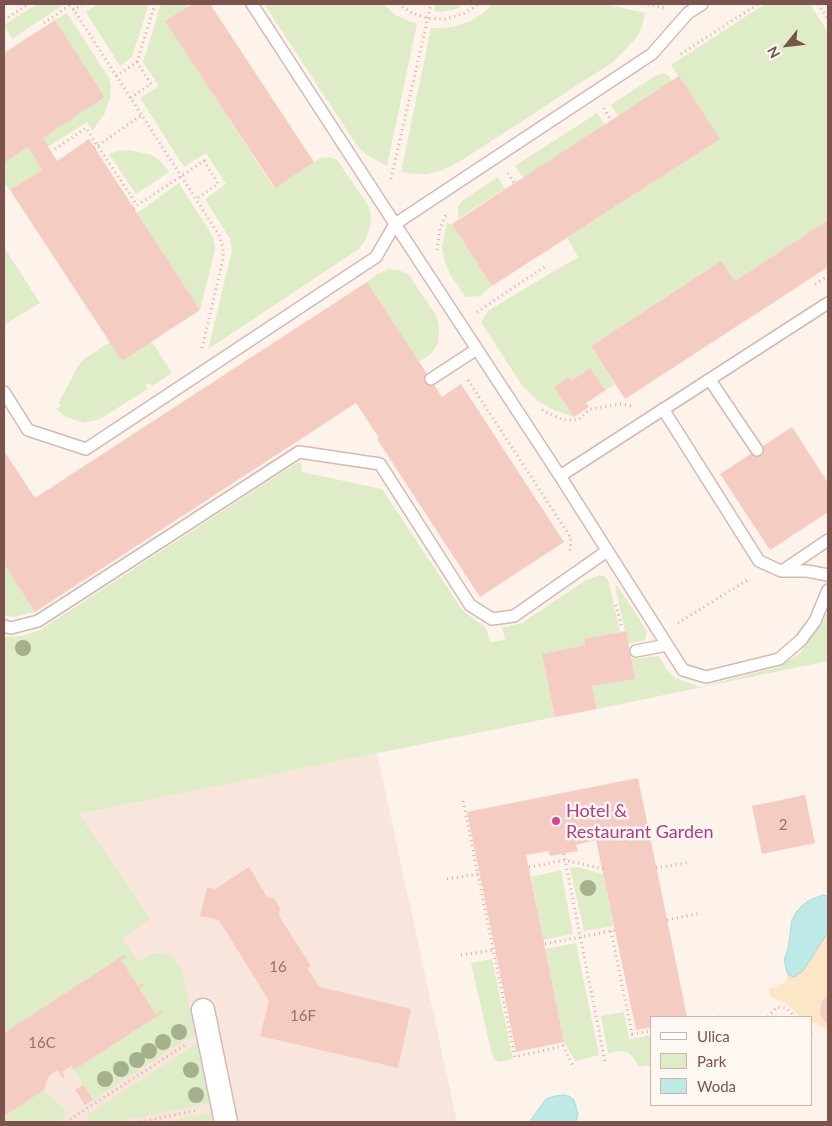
<!DOCTYPE html>
<style>
body{margin:0}
#map{position:relative;width:832px;height:1126px;overflow:hidden;background:#fdf3eb;font-family:Lato,sans-serif}
canvas{display:block}
.frame{position:absolute;inset:0;border:5px solid #7b534c;pointer-events:none}
.legend{position:absolute;left:650px;top:1016px;width:162px;height:90px;box-sizing:border-box;background:#fff7f2;border:1px solid #cab5b0;margin:0;padding:6px 9px;list-style:none;font-size:15px;color:#7b534c}
.legend li{display:flex;align-items:center;gap:10px;height:25px}
.legend b{width:25px;border:1px solid #cab5b0}
.north{position:absolute;left:762px;top:20px;width:50px;height:50px;-webkit-text-stroke:4px #fff7f2;paint-order:stroke;rotate:241deg;font-size:14px;font-weight:700;line-height:20px;text-align:center;color:#7b534c}
.north::after{content:'';display:block;margin:auto;width:18px;height:22px;background:#7b534c;clip-path:polygon(50% 0,100% 100%,50% 72%,0 100%)}
</style>
<div id="map">
<canvas width="832" height="1126"></canvas>
<div class="frame"></div>
<ul class="legend">
<li><b style="height:6px;background:#fff"></b>Ulica</li>
<li><b style="height:14px;background:#deedc7"></b>Park</li>
<li><b style="height:14px;background:#bde9e7"></b>Woda</li>
</ul>
<div class="north">N</div>
</div>
<script>
const context = document.querySelector('canvas').getContext('2d');
context.lineJoin = 'round';
function paint(path, color) {
  context.fillStyle = color;
  context.fill(path, 'evenodd');
}
function toPath(rows) {
  const path = new Path2D();
  for (const r of rows) {
    path.moveTo(r[0], r[1]);
    for (let i = 2; i < r.length; i += 2) path.lineTo(r[i], r[i + 1]);
  }
  return path;
}
function strokePath(path, color, width, dash) {
  context.strokeStyle = color;
  context.lineWidth = width;
  context.lineCap = dash ? 'butt' : 'round';
  context.setLineDash(dash || []);
  context.stroke(path);
}
function drawText(font, color, halo, rows, align = 'center') {
  context.font = font + ' Lato,sans-serif';
  context.lineWidth = 5;
  context.setLineDash([]);
  context.textBaseline = 'middle';
  context.strokeStyle = halo;
  context.fillStyle = color;
  for (const [text, x, y, turn = 0] of rows) {
    context.save();
    context.translate(x, y);
    context.rotate((+turn || 0) * Math.PI / 180);
    context.textAlign = isNaN(turn) ? turn : align;
    if (halo) context.strokeText(text, 0, 0);
    context.fillText(text, 0, 0);
    context.restore();
  }
}
paint(toPath([
 [4,702,79,814,377,753,457,1122,4,1122]
]), '#f8e6dc');
paint(toPath([
 [37,4,61,4,62,6,12,39,4,25],
 [98,4,149,4,132,57,120,66,86,12],
 [161,4,185,4,187,7,166,21,274,188,320,158,329,157,337,160,368,205,371,216,370,227,366,239,359,249,208,349,232,251,230,239,205,199,226,184,206,153,184,167,140,98,159,86,143,62],
 [264,4,384,4,395,15,417,24,387,166,367,155,358,147],
 [436,4,465,4,456,9,441,12,434,11],
 [493,4,605,4,645,13,642,27,636,38,613,62,459,162,443,170,427,174,415,174,401,172,431,28,443,28,456,26,471,21,483,13],
 [765,4,810,4,828,32,828,220,735,281,721,261,591,346,615,384,606,390,590,368,571,381,569,377,554,387,574,417,551,409,537,400,523,387,481,322,489,310,578,257,567,238,719,139,671,65],
 [67,13,109,78,111,89,110,98,104,115,92,131,87,122,48,147,43,138,105,97,55,20],
 [664,73,669,76,672,81,618,116,611,105,655,76],
 [597,113,605,125,523,178,515,166],
 [28,147,42,170,10,190,4,184,4,163],
 [129,150,152,155,161,162,169,172,136,194,109,154,119,151],
 [498,177,505,189,458,219,458,207,463,200],
 [179,183,213,237,215,248,213,258,200,310,137,213],
 [447,223,452,224,492,286,480,296,466,297,451,276,445,262,442,247],
 [4,247,40,303,4,325],
 [388,269,399,270,409,275,437,317,439,330,438,343,432,353,419,362,367,282,377,274],
 [110,342,152,342,172,373,152,386,149,383,146,385,148,389,100,419,83,423,66,417,56,409,61,406,59,402,78,366,84,359],
 [301,462,302,472,382,489,463,611,486,628,490,642,505,640,502,627,510,626,522,623,586,580,600,575,606,577,609,583,620,632,584,639,585,645,542,654,555,717,79,814,150,919,122,938,137,961,152,954,158,953,173,956,182,970,196,1033,93,1100,74,1070,162,1013,161,1011,156,1015,139,988,144,985,143,983,138,986,121,960,125,957,124,955,4,1033,4,637,22,636,40,630,295,464],
 [4,564,35,612,15,617,4,616],
 [617,585,647,631,645,640,641,641,628,644,615,586],
 [828,611,828,661,597,709,592,686,634,679,631,659,659,656,667,670,675,678,701,687,778,667,799,654,822,623],
 [578,867,603,874,614,926,584,931,570,868],
 [561,870,573,934,543,940,531,877],
 [576,943,599,1055,575,1061,564,1042,545,949],
 [492,959,513,1059,500,1062,495,1060,492,1055,471,963],
 [624,1012,629,1039,651,1035,651,1065,639,1067,632,1056,627,1052,620,1051,608,1053,601,1016],
 [197,1043,210,1103,118,1122,88,1122,87,1115],
 [44,1090,66,1111,66,1117,58,1122,4,1122,4,1116],
 [212,1112,214,1122,163,1122]
]), '#deedc7');
paint(toPath([
 [828,932,828,1031,811,1021,811,1017,800,1017,787,1004,770,996,769,989,786,982,788,975,794,977,803,971]
]), '#fde6c5');
const water = toPath([
 [823,895,828,896,828,932,803,971,794,977,788,975,784,960,788,949,792,920,797,911,804,904,812,899,823,895],
 [563,1095,569,1096,574,1100,578,1114,576,1122,529,1122,546,1099,555,1096,563,1095]
]);
paint(water, '#bde9e7');
strokePath(water, '#a3dbd9', 1);
paint(toPath([
 [192,4,210,4,314,162,275,188,165,21],
 [55,20,105,97,43,138,57,161,89,139,200,310,122,361,10,190,42,170,28,147,4,163,4,53],
 [679,76,720,139,492,286,452,224],
 [828,220,828,267,625,399,591,346,721,261,735,281],
 [367,282,442,397,461,384,564,542,480,597,377,439,379,438,356,403,35,612,4,564,4,451,35,498],
 [590,368,606,390,586,403,589,407,574,417,554,387,569,377,571,381],
 [792,427,828,483,828,512,770,550,720,474],
 [626,631,635,679,592,686,597,709,555,717,542,654,585,645,584,639],
 [638,778,687,1017,651,1017,651,1027,636,1030,596,840,576,845,578,851,550,856,549,851,526,855,564,1042,516,1052,467,812],
 [805,795,815,843,762,854,752,806],
 [249,867,267,897,274,898,280,908,279,916,311,966,307,968,320,987,411,1009,398,1068,260,1036,269,1001,219,920,200,916,207,887,215,889],
 [124,955,126,957,121,960,138,986,143,983,144,985,139,988,156,1015,161,1011,162,1013,74,1070,72,1066,62,1072,65,1077,63,1078,57,1070,49,1076,44,1090,4,1116,4,1033],
 [828,995,828,1024,822,1018,820,1012,822,1001],
 [83,1085,93,1100,85,1105,75,1090]
]), '#f4ccc1');
const service = toPath([
 [252,4,395,224,652,54,688,13,702,4],
 [431,379,477,349],
 [710,380,757,450],
 [4,392,28,430,86,449,376,257,395,224,560,476,828,303],
 [663,409,759,561,781,571,807,571,828,575],
 [560,476,683,670,706,677,779,659,801,640,815,621,828,590],
 [782,571,828,540],
 [4,626,11,628,38,621,299,452,380,464,470,605,492,619,514,616,607,551],
 [636,651,667,645]
]);
const minor = toPath([
 [203,1010,226,1122]
]);
strokePath(service, '#d3bab2', 14);
strokePath(minor, '#d3bab2', 25);
strokePath(toPath([
 [70,4,219,235,223,247,223,259,202,348],
 [398,4,412,13,427,18,445,19,463,14,478,4],
 [643,4,665,8],
 [818,4,828,19],
 [73,10,83,4],
 [4,20,29,4],
 [44,23,70,5],
 [4,40,4,41],
 [681,54,758,4],
 [137,62,155,4],
 [116,76,137,62,151,84,130,98],
 [604,108,611,121],
 [94,148,142,115],
 [55,149,86,128,137,205],
 [508,173,514,183],
 [391,179,431,4],
 [133,208,204,161,218,184,196,199],
 [437,250,440,228,446,215],
 [815,284,828,276],
 [477,312,547,265],
 [468,380,571,538,570,553],
 [542,410,563,420,578,420,590,409,622,404,631,406],
 [616,605,622,629],
 [678,623,749,579],
 [463,801,515,1057,563,1046,574,1068],
 [564,854,605,1062],
 [529,867,565,860,603,869],
 [656,868,690,862],
 [447,879,478,874],
 [667,920,701,913],
 [611,931,632,1034,651,1031],
 [545,944,615,930],
 [461,955,493,950],
 [718,1017,720,1017],
 [768,1017,777,1007,786,1008,795,1017],
 [811,1033,812,1034],
 [66,1122,185,1045],
 [140,1122,198,1110]
]), '#daaea3', 3, [1, 4]);
strokePath(service, '#fff', 11);
strokePath(minor, '#fff', 22);
context.fillStyle = '#a5b08d';
for (const [x, y] of [
 [23,648],
 [588,888],
 [179,1032],
 [163,1042],
 [149,1051],
 [137,1060],
 [121,1069],
 [191,1070],
 [105,1079],
 [196,1095]
]) {
  context.beginPath();
  context.arc(x, y, 8, 0, 2 * Math.PI);
  context.fill();
}
for (const [x, y, r, color] of [
 [556,821,5,"#d1479c"]
]) {
  const dot = new Path2D();
  dot.arc(x, y, r, 0, 2 * Math.PI);
  context.fillStyle = color;
  context.fill(dot);
  strokePath(dot, '#fff7f2', 2);
}
drawText('15px', '#997169', null, [
 ["2",783,825],
 ["16",278,967],
 ["16F",303,1016],
 ["16C",42,1043]
]);
drawText('18px', '#b23c85', '#fff7f2', [
 ["Hotel &",566,811],
 ["Restaurant Garden",566,832]
], 'left');
</script>
